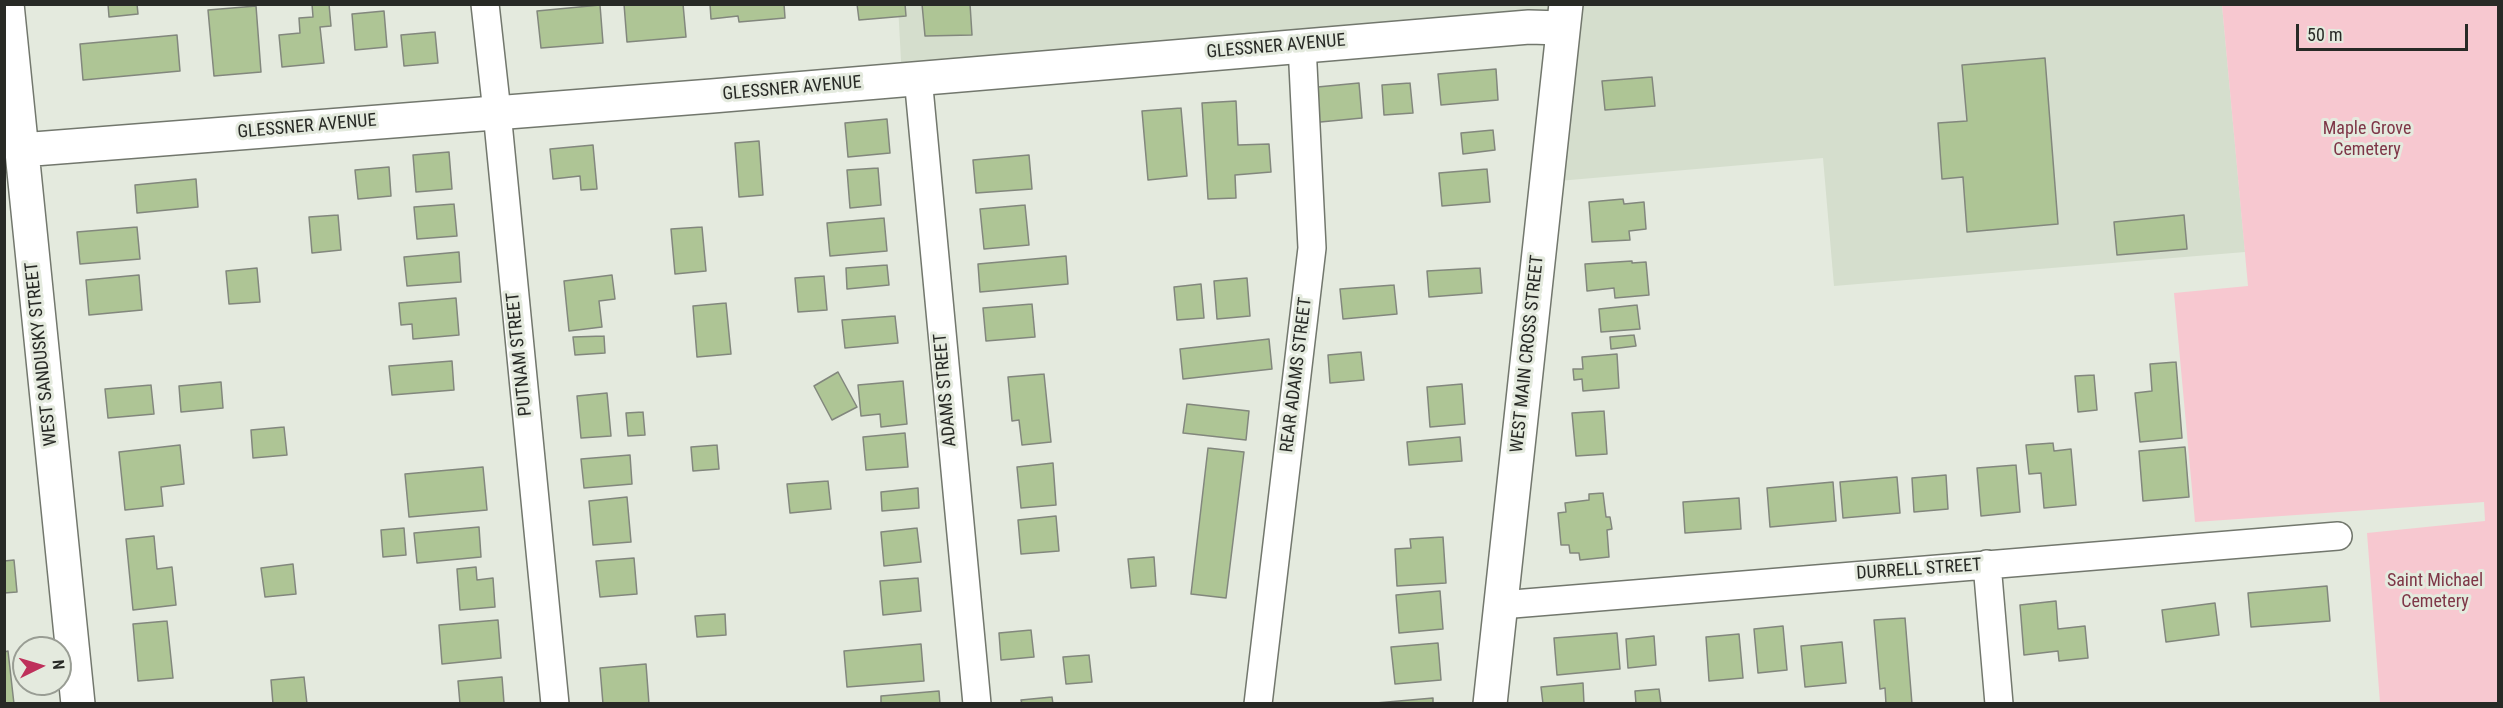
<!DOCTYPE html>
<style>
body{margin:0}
#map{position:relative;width:2503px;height:708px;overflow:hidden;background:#e4eade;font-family:"Roboto Condensed",sans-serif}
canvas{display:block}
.frame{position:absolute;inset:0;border:6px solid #282a26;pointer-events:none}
.north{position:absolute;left:12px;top:636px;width:60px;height:60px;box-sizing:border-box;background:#e4eade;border:2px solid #999d94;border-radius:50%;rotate:85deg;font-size:16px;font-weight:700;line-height:24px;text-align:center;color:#282a26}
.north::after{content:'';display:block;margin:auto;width:21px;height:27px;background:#be305b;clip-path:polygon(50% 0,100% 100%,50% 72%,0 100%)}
.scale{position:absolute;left:2296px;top:24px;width:172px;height:27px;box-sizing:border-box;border:3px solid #282a26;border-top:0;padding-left:8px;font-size:18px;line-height:21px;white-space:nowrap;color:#282a26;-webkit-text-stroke:4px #e4eade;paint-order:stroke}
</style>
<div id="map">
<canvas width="2503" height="708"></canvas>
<div class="frame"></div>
<div class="north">N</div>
<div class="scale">50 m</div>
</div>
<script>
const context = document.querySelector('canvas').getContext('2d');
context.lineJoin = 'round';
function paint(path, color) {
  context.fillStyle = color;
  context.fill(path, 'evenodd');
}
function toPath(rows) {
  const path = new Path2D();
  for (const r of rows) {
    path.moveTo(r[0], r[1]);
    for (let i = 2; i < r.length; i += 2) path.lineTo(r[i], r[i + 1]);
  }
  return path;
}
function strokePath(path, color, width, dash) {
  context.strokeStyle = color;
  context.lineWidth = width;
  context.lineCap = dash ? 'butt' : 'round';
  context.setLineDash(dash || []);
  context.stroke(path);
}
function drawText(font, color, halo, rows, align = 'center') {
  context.font = font + ' "Roboto Condensed",sans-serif';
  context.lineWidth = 6;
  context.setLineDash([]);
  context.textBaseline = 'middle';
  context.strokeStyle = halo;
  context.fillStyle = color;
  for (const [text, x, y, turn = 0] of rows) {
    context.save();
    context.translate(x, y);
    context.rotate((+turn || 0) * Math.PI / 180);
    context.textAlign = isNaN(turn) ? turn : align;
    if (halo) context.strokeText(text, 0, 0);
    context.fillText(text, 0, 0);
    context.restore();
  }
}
paint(toPath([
 [898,5,2222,5,2245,252,1834,286,1823,158,1547,182,1562,28,902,79]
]), '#d5decd');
paint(toPath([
 [2222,5,2498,5,2498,703,2380,703,2367,533,2485,521,2484,502,2195,522,2174,293,2248,286]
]), '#f7c8d0');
const building = toPath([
 [108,4,137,4,138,14,109,17,108,4],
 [312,4,329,4,331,26,320,27,324,63,282,67,279,35,300,33,299,18,313,17,312,4],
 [624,4,683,4,686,37,627,42,624,4],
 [710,4,784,4,785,18,739,22,738,16,711,19,710,4],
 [857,4,905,4,906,16,859,20,857,4],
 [922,4,970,4,972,35,925,36,922,4],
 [600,5,603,43,541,48,537,11,600,5],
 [256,6,261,72,214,76,208,10,256,6],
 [384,11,387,47,355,50,352,14,384,11],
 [435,32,438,63,404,66,401,35,435,32],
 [177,35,180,71,83,80,80,44,177,35],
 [2045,58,2058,224,1967,232,1963,177,1942,179,1938,123,1967,121,1962,65,2045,58],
 [1496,69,1498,100,1441,105,1438,74,1496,69],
 [1652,77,1655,106,1605,110,1602,81,1652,77],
 [1359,83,1362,118,1310,123,1307,88,1359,83],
 [1410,83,1413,113,1384,115,1382,85,1410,83],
 [1236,101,1238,145,1269,144,1271,172,1235,175,1236,198,1208,199,1202,103,1236,101],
 [1181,108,1187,176,1148,180,1142,111,1181,108],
 [887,119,890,153,848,157,845,123,887,119],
 [1493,130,1495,150,1463,154,1461,133,1493,130],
 [759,141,763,195,739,197,735,143,759,141],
 [593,145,597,189,581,190,580,176,553,179,550,149,593,145],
 [449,152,452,189,416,192,413,155,449,152],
 [1029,155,1032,189,976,193,973,160,1029,155],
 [389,167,391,196,358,199,355,170,389,167],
 [878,168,881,205,850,208,847,170,878,168],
 [1487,169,1490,202,1442,206,1439,173,1487,169],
 [196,179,198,207,137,213,135,185,196,179],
 [1623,199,1624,204,1644,202,1646,229,1629,231,1630,240,1592,242,1589,202,1623,199],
 [454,204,457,236,417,239,414,207,454,204],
 [1025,205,1029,245,984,249,980,209,1025,205],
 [338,215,341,250,312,253,309,217,338,215],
 [2184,215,2187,249,2117,255,2114,222,2184,215],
 [884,218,887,251,830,256,827,223,884,218],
 [137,227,140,259,80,264,77,232,137,227],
 [702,227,706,271,675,274,671,229,702,227],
 [459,252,461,282,407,286,404,257,459,252],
 [1066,256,1068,284,980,292,978,264,1066,256],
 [1632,261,1632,263,1646,262,1649,295,1615,298,1614,288,1587,291,1585,264,1632,261],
 [887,265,889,285,847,289,846,268,887,265],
 [257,268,260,302,229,304,226,271,257,268],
 [1480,268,1482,293,1429,297,1427,271,1480,268],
 [139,275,142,310,89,315,86,280,139,275],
 [612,275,615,299,599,301,602,327,569,331,564,281,612,275],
 [824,276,827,310,798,312,795,278,824,276],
 [1247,278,1250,316,1217,319,1214,281,1247,278],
 [1201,284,1204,318,1177,320,1174,287,1201,284],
 [1394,285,1397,314,1343,319,1340,289,1394,285],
 [456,298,459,335,413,339,412,324,401,325,399,303,456,298],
 [726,303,731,354,697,357,693,306,726,303],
 [1032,304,1035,337,986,341,983,308,1032,304],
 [1637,305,1640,329,1601,332,1599,309,1637,305],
 [895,316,898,343,845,348,842,320,895,316],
 [1634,335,1636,346,1611,349,1610,337,1634,335],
 [604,336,605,353,575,355,573,337,604,336],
 [1269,339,1272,369,1183,379,1180,349,1269,339],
 [1361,352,1364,380,1330,383,1328,355,1361,352],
 [1617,354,1619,388,1583,391,1582,379,1574,380,1573,369,1583,369,1582,357,1617,354],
 [452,361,454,390,392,395,389,366,452,361],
 [2176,362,2182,438,2140,442,2135,393,2152,391,2150,364,2176,362],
 [838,372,857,407,832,420,814,386,838,372],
 [1044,374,1051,442,1022,445,1019,420,1012,421,1008,377,1044,374],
 [2094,375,2097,410,2078,412,2075,376,2094,375],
 [903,381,907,424,881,427,880,414,861,416,858,385,903,381],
 [221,382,223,408,181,412,179,386,221,382],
 [1462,384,1465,424,1430,427,1427,387,1462,384],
 [151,385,154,414,108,418,105,389,151,385],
 [607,393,611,436,581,438,577,396,607,393],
 [1187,404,1249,411,1246,440,1183,433,1187,404],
 [1604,411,1607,454,1576,456,1572,413,1604,411],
 [643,412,645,435,628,436,626,413,643,412],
 [284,427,287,455,253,458,251,430,284,427],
 [905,433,908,467,866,470,863,437,905,433],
 [1460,437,1462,461,1409,465,1407,442,1460,437],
 [2053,443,2054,451,2071,449,2076,505,2044,508,2041,473,2029,474,2026,445,2053,443],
 [180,445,184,484,161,487,163,506,125,510,119,452,180,445],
 [717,445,719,469,693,471,691,447,717,445],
 [2185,447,2189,497,2143,501,2139,451,2185,447],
 [1208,448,1244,452,1226,598,1191,594,1208,448],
 [630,455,632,484,584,488,581,459,630,455],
 [1053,463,1056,505,1021,508,1017,467,1053,463],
 [2016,465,2020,512,1981,516,1977,468,2016,465],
 [483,467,487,510,409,517,405,474,483,467],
 [1946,475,1948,509,1914,512,1912,478,1946,475],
 [1897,477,1900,513,1843,518,1840,482,1897,477],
 [828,481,831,509,790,513,787,484,828,481],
 [1833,482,1836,521,1770,527,1767,488,1833,482],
 [918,488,919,508,882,511,881,492,918,488],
 [1603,493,1606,517,1610,517,1612,529,1607,530,1609,557,1580,560,1579,553,1570,553,1569,545,1561,545,1558,513,1566,512,1565,503,1589,500,1589,494,1603,493],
 [627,497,631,542,593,545,589,501,627,497],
 [1739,498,1741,529,1685,533,1683,502,1739,498],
 [1056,516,1059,551,1021,554,1018,520,1056,516],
 [479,527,481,557,417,563,414,533,479,527],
 [404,528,406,555,383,557,381,530,404,528],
 [917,528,921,562,884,566,881,532,917,528],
 [154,536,157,569,172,567,176,605,133,610,126,539,154,536],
 [1443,537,1446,583,1397,586,1395,549,1411,548,1410,539,1443,537],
 [1154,557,1156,586,1131,588,1128,559,1154,557],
 [634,558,637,594,600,597,596,561,634,558],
 [14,560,17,592,4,593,4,561,14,560],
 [293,564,296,594,265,597,261,568,293,564],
 [476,567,477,580,493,578,495,607,460,610,457,569,476,567],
 [918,578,921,611,883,615,880,581,918,578],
 [2327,586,2330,621,2251,627,2248,593,2327,586],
 [1440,591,1443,629,1399,633,1396,595,1440,591],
 [2056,601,2058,629,2085,626,2088,658,2059,661,2058,651,2024,655,2020,605,2056,601],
 [2215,603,2219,635,2166,642,2162,610,2215,603],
 [725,614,726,635,697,637,695,616,725,614],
 [1905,618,1912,704,1886,704,1885,688,1880,689,1874,620,1905,618],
 [498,620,501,658,442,664,439,625,498,620],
 [167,621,173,678,138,681,133,624,167,621],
 [1783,626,1787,670,1758,673,1754,629,1783,626],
 [1031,630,1034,657,1001,660,999,633,1031,630],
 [1617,633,1620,669,1557,675,1554,638,1617,633],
 [1739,634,1743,678,1709,681,1706,637,1739,634],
 [1654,636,1656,665,1628,668,1626,639,1654,636],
 [1842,642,1846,683,1805,687,1801,646,1842,642],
 [1438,643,1441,680,1395,684,1391,647,1438,643],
 [921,644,924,681,847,687,844,651,921,644],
 [8,651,14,704,4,704,4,652,8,651],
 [1089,655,1092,682,1066,684,1063,657,1089,655],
 [646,664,649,704,603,704,600,668,646,664],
 [304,677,307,704,273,704,271,680,304,677],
 [502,677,504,703,460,704,458,681,502,677],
 [1583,683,1584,704,1543,704,1541,687,1583,683],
 [1659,689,1661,704,1636,704,1635,691,1659,689],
 [939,691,940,704,881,704,881,696,939,691],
 [1052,697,1053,704,1022,704,1021,700,1052,697],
 [1433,698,1433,704,1376,704,1376,703,1433,698]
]);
paint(building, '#aec595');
strokePath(building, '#82877d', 1.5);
const minor = toPath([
 [485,4,497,112,555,704],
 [918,77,977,704],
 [1987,564,1999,704],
 [1501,605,2338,536],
 [1258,704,1312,248,1302,45]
]);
const tertiary = toPath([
 [7,4,78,704],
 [21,150,712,96,1529,27,1562,28]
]);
const trunk = toPath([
 [1490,704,1566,4]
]);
strokePath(minor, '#72776d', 30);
strokePath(tertiary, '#72776d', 36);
strokePath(trunk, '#72776d', 36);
strokePath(minor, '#fff', 27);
strokePath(tertiary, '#fff', 33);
strokePath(trunk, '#fff', 33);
drawText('18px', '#282a26', '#e4eade', [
 ["GLESSNER AVENUE",1276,47,-5],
 ["GLESSNER AVENUE",792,89,-5],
 ["GLESSNER AVENUE",307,127,-5],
 ["WEST SANDUSKY STREET",42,354,-96],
 ["PUTNAM STREET",520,354,-96],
 ["WEST MAIN CROSS STREET",1528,354,-84],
 ["REAR ADAMS STREET",1297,375,-83],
 ["ADAMS STREET",946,390,-95],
 ["DURRELL STREET",1919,570,-4]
]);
drawText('18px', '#7e3647', '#e4eade', [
 ["Maple Grove",2367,129],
 ["Cemetery",2367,150],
 ["Saint Michael",2435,581],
 ["Cemetery",2435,602]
]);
</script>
